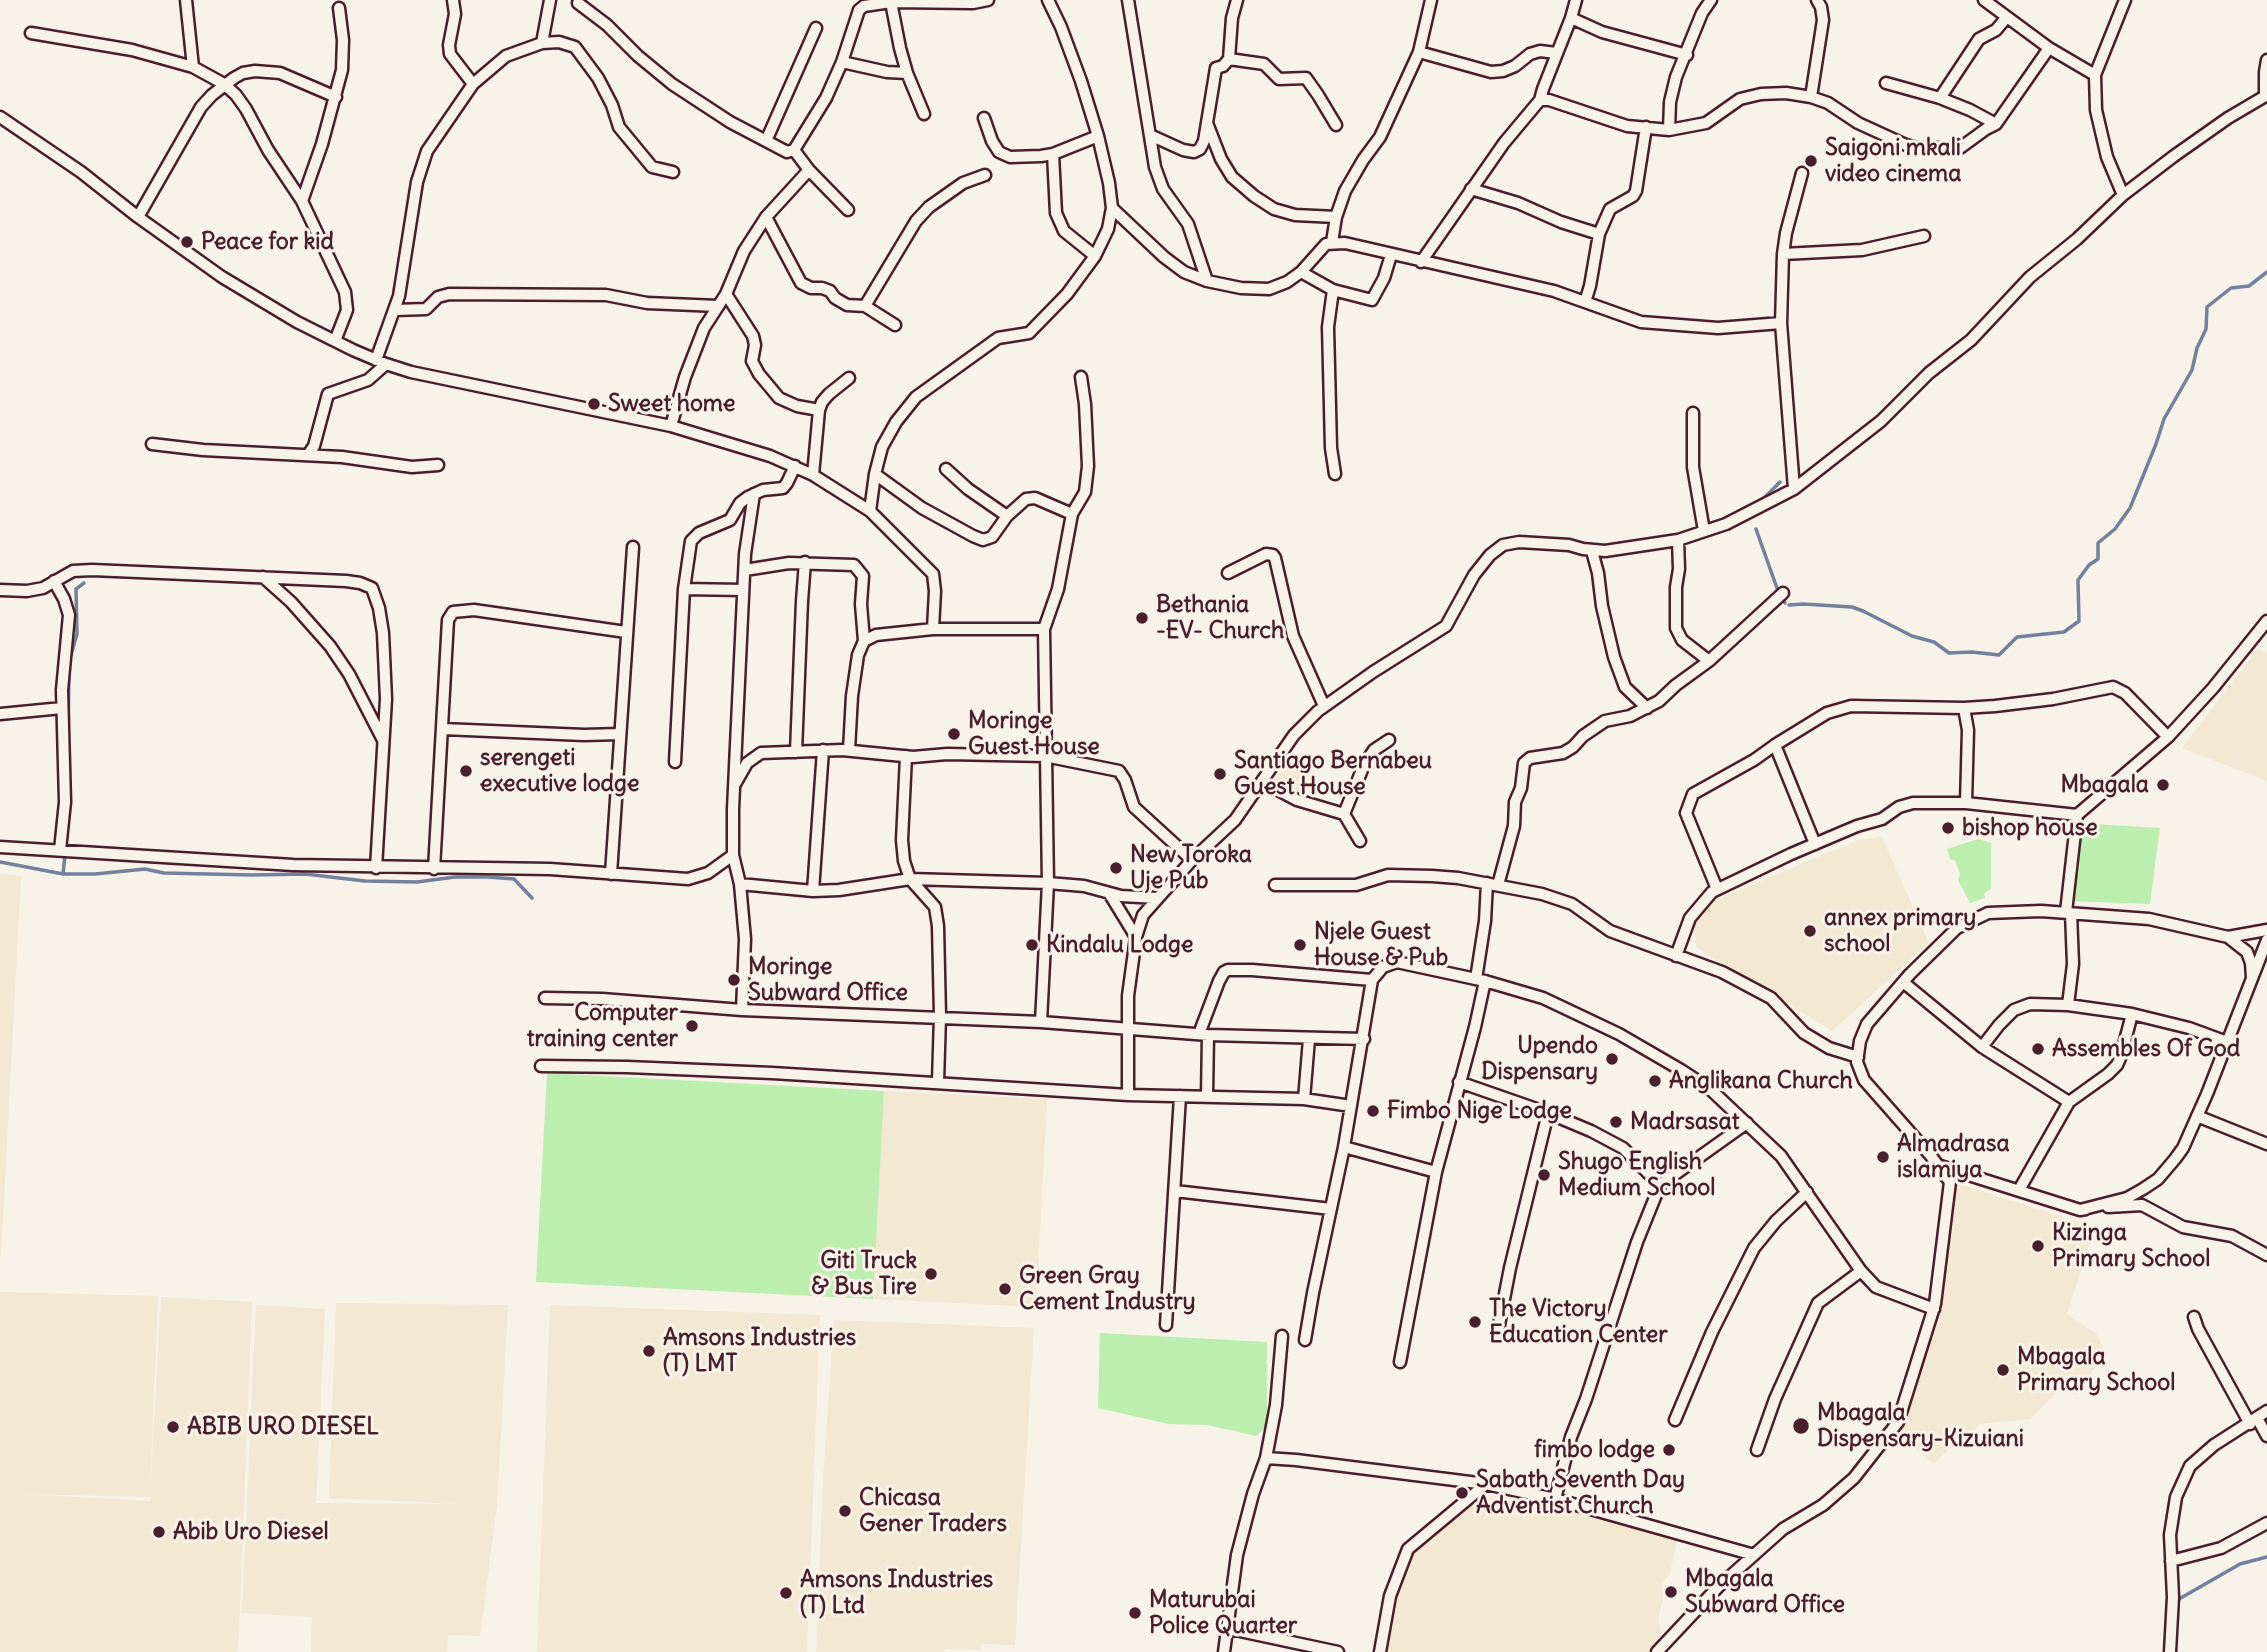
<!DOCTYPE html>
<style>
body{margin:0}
canvas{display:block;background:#f7f3e8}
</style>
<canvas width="2267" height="1652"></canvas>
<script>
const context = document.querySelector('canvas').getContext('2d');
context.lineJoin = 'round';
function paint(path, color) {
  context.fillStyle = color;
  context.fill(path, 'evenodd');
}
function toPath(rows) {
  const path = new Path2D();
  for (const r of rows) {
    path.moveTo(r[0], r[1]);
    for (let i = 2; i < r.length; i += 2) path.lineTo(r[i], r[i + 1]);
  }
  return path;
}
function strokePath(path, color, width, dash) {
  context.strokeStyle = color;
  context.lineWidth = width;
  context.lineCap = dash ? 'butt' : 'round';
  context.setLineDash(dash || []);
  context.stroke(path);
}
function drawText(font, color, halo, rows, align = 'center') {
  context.font = font + ' Delius,sans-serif';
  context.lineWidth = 6;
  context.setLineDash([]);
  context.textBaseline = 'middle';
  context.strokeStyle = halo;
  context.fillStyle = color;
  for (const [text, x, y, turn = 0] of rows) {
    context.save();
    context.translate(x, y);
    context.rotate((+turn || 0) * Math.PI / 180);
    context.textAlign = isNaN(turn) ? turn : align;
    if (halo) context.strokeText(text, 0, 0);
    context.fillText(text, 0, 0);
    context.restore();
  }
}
paint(toPath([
 [2258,648,2267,653,2267,781,2182,748],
 [1293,752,1316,767,1306,797,1272,785],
 [1882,837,1929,943,1832,1031,1696,947,1695,920,1706,904,1858,840],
 [0,874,21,876,1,1256,0,1256],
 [884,1091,1047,1099,1036,1307,873,1299],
 [1960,1184,2095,1227,2067,1314,2097,1334,2105,1353,2076,1395,2061,1387,2030,1419,1979,1424,1965,1444,1960,1439,1933,1464,1896,1430,1930,1312,1953,1187],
 [0,1292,158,1296,150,1493,161,1297,252,1302,238,1652,0,1652],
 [19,1494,150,1497,151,1498,150,1501],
 [336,1303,508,1305,497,1505,480,1636,448,1635,447,1652,311,1652,312,1617,242,1613,256,1305,325,1309,316,1503,461,1504,329,1498],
 [550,1305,820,1315,807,1652,537,1652],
 [834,1320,1034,1328,1015,1645,982,1644,981,1650,945,1649,944,1652,816,1652,823,1479],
 [1501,1495,1535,1498,1605,1521,1678,1537,1670,1573,1662,1584,1663,1600,1658,1619,1664,1643,1659,1652,1383,1652,1406,1555,1478,1499]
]), '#f3e8d2');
paint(toPath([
 [2077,823,2160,828,2150,904,2066,901],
 [1978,839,1991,843,1991,889,1984,893,1985,898,1970,903,1958,880,1960,874,1955,861,1950,859,1947,849],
 [547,1073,884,1091,873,1299,536,1282],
 [1100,1333,1267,1342,1267,1426,1256,1436,1207,1425,1169,1424,1098,1408]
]), '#bbeeaf');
strokePath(toPath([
 [1759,503,1780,482],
 [1756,529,1778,591],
 [1782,597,1785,603],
 [1789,605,1803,604,1852,607,1863,611,1912,636,1934,642,1949,653,1972,652,1999,655,2017,637,2064,632,2079,621,2078,580,2089,565,2098,559,2098,543,2115,529,2130,508,2156,444,2164,419,2192,370,2197,348,2206,329,2207,307,2231,288,2249,286,2267,272],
 [68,744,69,662,77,634,76,589,84,583],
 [0,862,63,874,95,874,145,869,164,873,252,875,305,874,365,881,417,882,455,877,488,877,514,879,532,898],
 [63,874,65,855],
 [2176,1607,2179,1599,2240,1564,2267,1557]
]), '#73809e', 3.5);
const street = toPath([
 [186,0,193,67],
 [453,0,455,14,449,45,450,54,473,84],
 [1128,0,1155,167,1163,189,1188,224,1207,281],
 [1984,0,2049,48,2095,75],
 [891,2,900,48,907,73,924,114],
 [578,3,607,25,638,56,672,84,730,122,787,152,794,150,826,98,842,62,859,10,864,6,891,2,973,3,988,0],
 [1571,18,1602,32,1687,55],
 [31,33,132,50,193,67,224,84,236,95,246,109,268,150,302,201,345,292,347,310,335,341],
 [542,43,550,0],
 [1419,52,1491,72,1503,71,1515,66,1530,54,1540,51,1556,53],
 [1229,59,1264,64,1279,79,1306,78,1318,95,1336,125],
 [842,62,887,72,907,73],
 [1886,83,1940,98,1970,110,1996,124],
 [2265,96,2265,72,2267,60],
 [1811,97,1823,20,1821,7,1817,0],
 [1940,98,1979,39,1996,30,2006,18],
 [1540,100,1543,89,1571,18,1576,0],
 [0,117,81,172,138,217,222,277,297,322,353,350,386,364,411,372,671,426,770,456,813,475,870,511,933,574,935,591,933,629],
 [984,118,992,141,999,152,1010,157,1041,156,1053,154,1098,136],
 [1207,123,1221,159,1232,177,1254,196,1274,209,1295,215,1336,217],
 [1669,130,1670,102,1676,77,1702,13,1711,0],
 [1150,135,1183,150,1194,152,1200,149,1204,141,1216,68,1223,66,1229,59,1232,18,1237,0],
 [766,141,816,28],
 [794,150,809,170,848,210],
 [1053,154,1056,213,1064,231,1095,256],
 [1471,189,1518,203,1561,222,1599,234],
 [2123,195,2107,157,2096,110,2095,75,2125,0],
 [302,201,322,144,342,70,343,40,339,8],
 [1112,208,1164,257,1184,272,1207,281,1241,288,1269,289,1287,282,1301,272,1326,244,1345,243,1554,291,1641,322,1718,328,1781,323],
 [138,217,201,107,212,95,234,78,243,73,255,71,280,73,336,97],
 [766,217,801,283,811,288,822,288,830,291,835,298,847,305,865,306,895,325],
 [1332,242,1336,217,1345,191,1363,160,1380,137,1419,52,1431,0],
 [1783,254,1786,233,1802,173],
 [1421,262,1504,143,1540,100,1549,100,1627,126,1669,130,1706,123,1740,99,1761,94,1786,93,1811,97,1828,103,1858,123,1906,145,1917,148,1960,148,1986,129,1996,124,2049,48],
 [1301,272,1333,290,1372,300,1384,278,1391,255],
 [1333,290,1328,327,1331,448,1335,474],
 [726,294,753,336,755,345,752,361,759,374,779,398,797,406,819,410],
 [1585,302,1590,286,1599,234,1610,209,1633,196,1636,191,1646,127],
 [865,306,916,221,929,207,963,183,985,175],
 [395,310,426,309,438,297,449,294,606,295,647,303,718,306],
 [376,360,399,296,417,182,427,151,473,84,506,56,542,43,559,42,575,47,598,78,612,105,619,127,652,167,673,172],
 [1693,413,1693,467,1704,531],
 [671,426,685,377,704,328,726,294,744,251,766,217,809,170],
 [152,444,203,450,342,457,412,467,438,465],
 [308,455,314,446,328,394,368,380,386,364],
 [946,469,968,489,1007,516],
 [875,474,922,508,973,536,983,540,992,537,1007,516,1026,499,1035,498,1072,514],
 [813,475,819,410,822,402,829,394,849,378],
 [1794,489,1781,323,1783,254,1862,250,1924,236],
 [870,511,875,474,882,447,896,422,916,397,998,338,1029,333,1067,294,1095,256,1108,229,1112,208,1109,183,1098,136,1081,81,1061,27,1048,0],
 [1678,540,1679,569,1676,587,1676,628,1682,640,1709,661],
 [1592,551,1598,573,1602,606,1614,657,1625,687,1647,708],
 [745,570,789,563,854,565,863,576,861,604,864,641],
 [1228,573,1266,554,1273,555,1275,558,1293,636,1324,706],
 [263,577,291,602,330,646,349,674,383,740],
 [54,581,64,599,69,615,62,690,65,802,60,850],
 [684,589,743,590],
 [0,590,27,591,43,588,73,571,92,570,346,581,360,583,372,588,379,608,383,633,386,699,376,868],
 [1964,708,1968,730,1966,803],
 [0,714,62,708],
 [443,729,584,735,620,734],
 [1775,745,1815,844],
 [849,750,852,696,858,655,864,641,876,635,933,629,1044,629],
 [796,752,802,601,805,562],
 [906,756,902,840,904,861,910,879,935,907,938,926,940,1016,938,1082],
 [675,762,684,589,691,541,699,533,730,520,740,503,748,497,763,490,783,488,787,483,795,466],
 [1263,782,1297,800,1344,814,1364,765,1374,750,1389,740],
 [735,784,747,763,761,753,842,750,913,757,947,754,1045,756,1119,771,1125,780,1134,807,1192,860],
 [1344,814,1360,841],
 [0,847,293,865,550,869,688,879,708,873,733,855],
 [434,869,448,620,453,612,474,610,626,632],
 [611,874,633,547],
 [740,884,813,891,839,890,910,879,1048,883,1084,886,1121,896,1158,898],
 [1275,885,1356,885,1388,875,1432,876,1458,878,1542,894,1572,904,1610,931,1722,972,1771,998,1804,1033,1829,1048,1858,1057],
 [1498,885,1514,826,1515,802,1521,788,1524,763,1530,758,1563,753,1573,747,1583,736,1605,721,1630,716,1659,701,1676,685,1709,661,1783,593],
 [1717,889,1686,813,1693,794,1754,760,1775,745,1827,713,1851,706,1964,708,1995,706,2053,699,2113,687,2125,693,2168,737],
 [813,891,823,750],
 [1109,893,1136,937],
 [2066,912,2077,815,2168,737,2213,688,2267,621],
 [2228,937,2267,930],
 [1676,956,1690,918,1712,892,1791,854,1857,826,1882,819,1899,807,1913,803,1966,803,2077,815],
 [1476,979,1485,921,1487,883],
 [1903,982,1982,1047,2069,1102],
 [545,998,602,999,742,1010,1041,1022,1208,1035,1364,1039],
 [2068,1005,2073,964,2071,913],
 [742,1010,745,939,740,884,733,855,733,809,745,554,754,494],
 [1041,1022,1048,883,1044,629,1058,589,1072,514,1085,492,1088,466,1085,404,1081,377],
 [1199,1034,1219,981,1224,972,1228,970,1252,970,1372,980],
 [1982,1047,1999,1025,2014,1010,2030,1004,2068,1005,2132,1014,2189,1028,2227,1042],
 [541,1066,627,1067,772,1073,1128,1095,1304,1099,1351,1106],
 [1459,1082,1548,1113,1591,1131,1623,1148,1660,1185],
 [1128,1095,1128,996,1136,937,1143,915,1192,860,1235,820,1294,735,1318,711,1373,672,1446,626,1474,575,1490,555,1503,545,1519,542,1569,545,1583,549,1605,551,1678,540,1726,524,1794,489,1881,421,1929,373,1971,340,2030,277,2077,239,2123,195,2174,156,2228,118,2267,95],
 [1207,1097,1208,1035],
 [1304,1099,1309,1039],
 [2197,1116,2267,1144],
 [1344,1147,1436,1172],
 [1937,1165,2080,1210,2086,1209],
 [2019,1190,2069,1102,2108,1074,2117,1065,2121,1056,2132,1014],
 [1175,1191,1331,1209],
 [2108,1207,2142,1205,2183,1227,2232,1236,2267,1255],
 [2080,1210,2127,1198,2143,1189,2158,1179,2175,1159,2183,1148,2207,1094,2267,940],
 [2194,1317,2198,1329,2250,1424],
 [1166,1325,1180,1096],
 [1498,1330,1510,1268,1548,1113],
 [1305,1340,1313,1293,1344,1147,1372,980,1383,967,1397,962,1485,981,1543,998,1619,1034,1681,1070,1710,1089,1781,1156,1861,1271,1876,1287,1934,1309],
 [1400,1362,1436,1172,1475,1027,1485,981],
 [2257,1418,2267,1436],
 [1675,1420,1712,1332,1754,1248,1776,1221,1807,1192],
 [1757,1450,1775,1399,1818,1303,1861,1271],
 [1266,1458,1296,1460,1486,1484,1555,1499,1754,1555],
 [1555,1499,1571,1437,1586,1399,1637,1242,1660,1185,1747,1123],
 [2171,1561,2221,1548,2267,1523],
 [1226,1628,1338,1652],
 [1224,1652,1237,1555,1253,1494,1266,1458,1276,1405,1282,1336],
 [1380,1652,1390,1596,1408,1549,1486,1484],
 [1657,1652,1718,1587,1783,1529,1823,1505,1854,1478,1898,1422,1935,1304,1950,1182,1931,1156,1864,1080,1857,1062,1860,1041,1867,1024,1910,974,1957,928,1988,913,2041,911,2149,919,2228,937,2247,952,2251,963,2252,978],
 [2170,1652,2173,1597,2170,1535,2176,1497,2190,1466,2214,1445,2267,1411]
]);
strokePath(street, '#4a1f2b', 15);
strokePath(street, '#f7f3e8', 10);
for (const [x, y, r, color] of [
 [1811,161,7,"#4a1f2b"],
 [187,242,7,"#4a1f2b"],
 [594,404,7,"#4a1f2b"],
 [1142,618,7,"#4a1f2b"],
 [954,734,7,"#4a1f2b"],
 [466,771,7,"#4a1f2b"],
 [1220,774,7,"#4a1f2b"],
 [2163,785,7,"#4a1f2b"],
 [1948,828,7,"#4a1f2b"],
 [1116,868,7,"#4a1f2b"],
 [1810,931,7,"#4a1f2b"],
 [1032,945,7,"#4a1f2b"],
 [1300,945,7,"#4a1f2b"],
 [734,980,7,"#4a1f2b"],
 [692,1026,7,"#4a1f2b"],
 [2038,1049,7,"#4a1f2b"],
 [1612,1059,7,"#4a1f2b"],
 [1655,1081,7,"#4a1f2b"],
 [1373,1111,7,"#4a1f2b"],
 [1616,1122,7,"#4a1f2b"],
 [1883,1157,7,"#4a1f2b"],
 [1544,1175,7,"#4a1f2b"],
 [2038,1246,7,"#4a1f2b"],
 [931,1274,7,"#4a1f2b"],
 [1005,1289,7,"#4a1f2b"],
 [1475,1322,7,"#4a1f2b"],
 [649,1351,7,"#4a1f2b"],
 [2003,1370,7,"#4a1f2b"],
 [1801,1426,9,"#4a1f2b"],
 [173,1427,7,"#4a1f2b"],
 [1669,1450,7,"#4a1f2b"],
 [1462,1493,7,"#4a1f2b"],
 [845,1511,7,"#4a1f2b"],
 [159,1532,7,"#4a1f2b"],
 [1671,1592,7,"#4a1f2b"],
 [786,1593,7,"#4a1f2b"],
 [1135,1613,7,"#4a1f2b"]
]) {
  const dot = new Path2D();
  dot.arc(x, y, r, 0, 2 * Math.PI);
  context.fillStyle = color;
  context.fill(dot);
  strokePath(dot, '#f7f3e8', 2.5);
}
drawText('bold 23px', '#4a1f2b', '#f7f3e8', [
 ["Saigoni mkali",1825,148],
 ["video cinema",1825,174],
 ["Peace for kid",201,242],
 ["Sweet home",608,404],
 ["Bethania",1156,605],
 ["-EV- Church",1156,631],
 ["Moringe",968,721],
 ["Guest House",968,747],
 ["serengeti",480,758],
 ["executive lodge",480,784],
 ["Santiago Bernabeu",1234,761],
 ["Guest House",1234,787],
 ["Mbagala",2149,785,"right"],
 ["bishop house",1962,828],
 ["New Toroka",1130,855],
 ["Uje Pub",1130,881],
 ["annex primary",1824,918],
 ["school",1824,944],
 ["Njele Guest",1314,932],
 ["House & Pub",1314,958],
 ["Kindalu Lodge",1046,945],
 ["Moringe",748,967],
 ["Subward Office",748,993],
 ["Computer",678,1013,"right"],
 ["training center",678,1039,"right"],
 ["Upendo",1598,1046,"right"],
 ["Dispensary",1598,1072,"right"],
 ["Assembles Of God",2052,1049],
 ["Anglikana Church",1669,1081],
 ["Fimbo Nige Lodge",1387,1111],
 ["Madrsasat",1630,1122],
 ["Almadrasa",1897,1144],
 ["islamiya",1897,1170],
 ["Shugo English",1558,1162],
 ["Medium School",1558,1188],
 ["Kizinga",2052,1233],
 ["Primary School",2052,1259],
 ["Giti Truck",917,1261,"right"],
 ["& Bus Tire",917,1287,"right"],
 ["Green Gray",1019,1276],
 ["Cement Industry",1019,1302],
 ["The Victory",1489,1309],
 ["Education Center",1489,1335],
 ["Amsons Industries",663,1338],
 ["(T) LMT",663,1364],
 ["Mbagala",2017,1357],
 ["Primary School",2017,1383],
 ["Mbagala",1817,1413],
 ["Dispensary-Kizuiani",1817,1439],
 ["ABIB URO DIESEL",187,1427],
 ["fimbo lodge",1655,1450,"right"],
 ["Sabath Seventh Day",1476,1480],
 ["Adventist Church",1476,1506],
 ["Chicasa",859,1498],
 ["Gener Traders",859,1524],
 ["Abib Uro Diesel",173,1532],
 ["Mbagala",1685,1579],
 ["Subward Office",1685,1605],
 ["Amsons Industries",800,1580],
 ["(T) Ltd",800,1606],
 ["Maturubai",1149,1600],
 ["Police Quarter",1149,1626]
], 'left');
</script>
